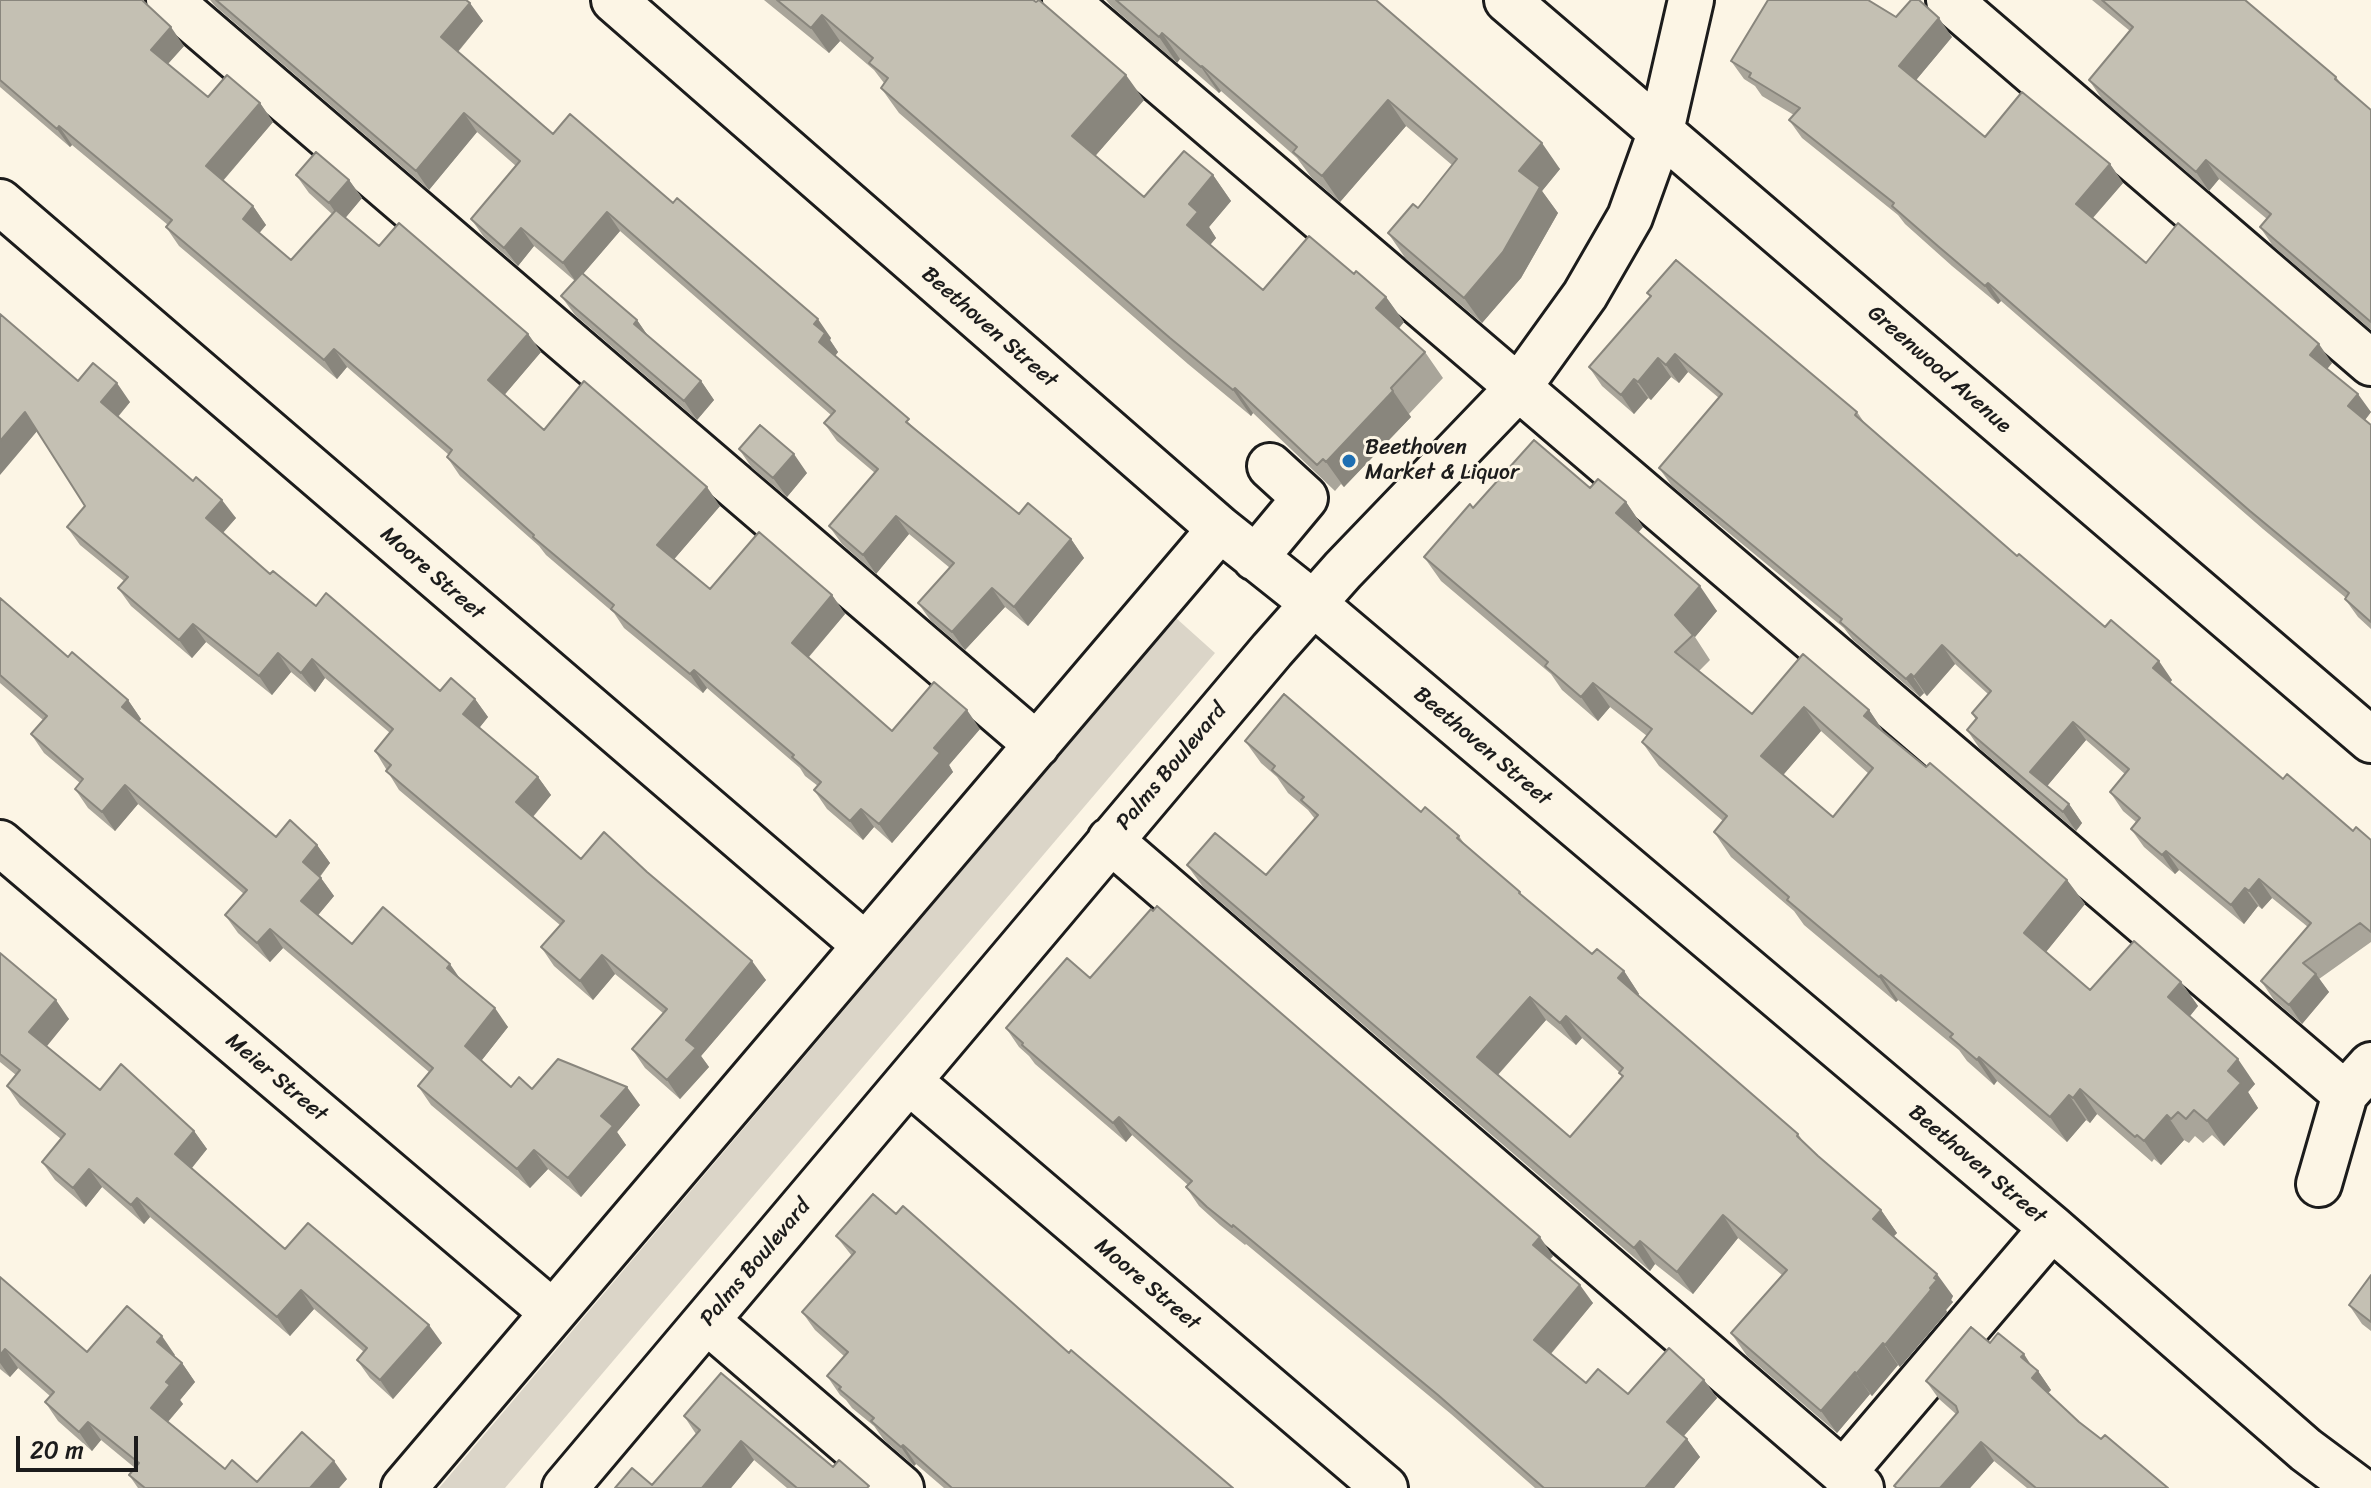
<!DOCTYPE html>
<style>
body{margin:0}
#map{position:relative;width:2371px;height:1488px;overflow:hidden;background:#fcf5e5;font-family:Sriracha,sans-serif}
canvas{display:block}
.scale{position:absolute;left:16px;top:1436px;width:122px;height:36px;box-sizing:border-box;border:4px solid #1c1c1c;border-top:0;padding-left:10px;font-size:24px;line-height:28px;white-space:nowrap;color:#1c1c1c;-webkit-text-stroke:6px #fcf5e5;paint-order:stroke}
</style>
<div id="map">
<canvas width="2371" height="1488"></canvas>
<div class="scale">20 m</div>
</div>
<script>
const context = document.querySelector('canvas').getContext('2d');
context.lineJoin = 'round';
function paint(path, color) {
  context.fillStyle = color;
  context.fill(path, 'evenodd');
}
function toPath(rows) {
  const path = new Path2D();
  for (const r of rows) {
    path.moveTo(r[0], r[1]);
    for (let i = 2; i < r.length; i += 2) path.lineTo(r[i], r[i + 1]);
  }
  return path;
}
function strokePath(path, color, width, dash) {
  context.strokeStyle = color;
  context.lineWidth = width;
  context.lineCap = dash ? 'butt' : 'round';
  context.setLineDash(dash || []);
  context.stroke(path);
}
function drawText(font, color, halo, rows, align = 'center') {
  context.font = font + ' Sriracha,sans-serif';
  context.lineWidth = 6;
  context.setLineDash([]);
  context.textBaseline = 'middle';
  context.strokeStyle = halo;
  context.fillStyle = color;
  for (const [text, x, y, turn = 0] of rows) {
    context.save();
    context.translate(x, y);
    context.rotate((+turn || 0) * Math.PI / 180);
    context.textAlign = isNaN(turn) ? turn : align;
    if (halo) context.strokeText(text, 0, 0);
    context.fillText(text, 0, 0);
    context.restore();
  }
}
paint(toPath([
 [1176,618,1215,653,505,1488,439,1488]
]), '#dbd5c8');
const minor = toPath([
 [169,0,1037,745],
 [614,0,1220,529,1313,603,2052,1228,2306,1450,2357,1488],
 [1065,0,2345,1094],
 [1507,0,2371,740],
 [1949,0,2371,363],
 [0,202,865,945],
 [1255,558,1305,498,1270,466],
 [1110,840,1861,1488],
 [0,843,552,1312],
 [910,1082,1385,1488],
 [2319,1184,2345,1094,2371,1065],
 [707,1321,901,1488],
 [1843,1473,2052,1228],
 [404,1488,1220,529],
 [565,1488,1272,650,1343,570,1518,388,1585,295,1630,217,1661,131,1691,0]
]);
strokePath(minor, '#1c1c1c', 50);
strokePath(minor, '#fcf5e5', 44);
paint(toPath([
 [0,0,184,46,168,64,208,97,260,103,273,122,223,181,253,206,266,225,259,233,291,260,332,214,309,193,296,175,349,180,362,198,345,218,379,246,528,334,541,352,504,395,544,430,720,506,674,559,710,589,832,595,845,614,809,657,892,731,980,729,949,765,953,772,892,843,874,827,863,840,827,809,814,790,818,786,805,776,800,768,707,688,703,693,624,628,614,613,546,555,539,546,460,476,447,457,449,455,347,367,337,379,179,246,166,227,168,225,72,145,70,147,0,87],
 [210,0,466,0,483,21,458,52,553,134,831,338,830,340,838,352,835,356,917,430,1019,514,1071,539,1084,558,1028,626,1005,607,965,650,931,621,918,603,950,568,909,534,876,574,842,544,829,526,875,473,837,441,824,423,831,415,620,231,583,274,637,320,648,336,701,381,714,400,697,420,575,315,561,296,575,281,534,246,518,266,484,237,471,219,516,166,477,132,429,190,215,6],
 [764,0,1033,0,1144,100,1095,156,1144,197,1213,175,1231,201,1209,227,1216,238,1210,245,1263,290,1354,274,1386,297,1404,322,1399,328,1425,352,1443,378,1409,414,1411,417,1344,487,1341,484,1335,491,1253,413,1251,416,1188,364,899,113,881,88,884,83,874,70,840,41,829,53],
 [1106,0,1376,0,1560,169,1542,191,1558,213,1521,278,1482,323,1406,259,1388,233,1418,208,1452,165,1406,126,1340,202,1311,177,1297,158,1221,91,1219,93,1180,59,1177,63,1111,6],
 [2092,0,2245,0,2336,77,2342,85,2371,110,2371,330,2273,246,2260,227,2267,219,2219,179,2209,191,2102,99,2089,80,2130,31],
 [1896,17,1952,37,1916,80,1985,137,2110,164,2123,183,2093,218,2146,263,2332,363,2327,369,2371,412,2365,420,2371,425,2371,629,2358,617,2345,599,2346,598,2263,529,2001,301,1998,304,1952,266,1905,224,1898,215,1802,138,1789,120,1794,115,1762,96,1755,86,1744,79,1731,61],
 [1647,293,1857,412,1866,425,2017,556,2172,680,2170,683,2283,779,2353,831,2371,840,2371,942,2319,979,2329,992,2302,1024,2274,1000,2261,981,2308,927,2272,898,2262,909,2258,906,2244,924,2179,870,2175,874,2144,847,2131,829,2136,822,2123,811,2110,792,2125,774,2086,740,2047,786,2069,804,2082,823,2076,831,1980,749,1967,730,1976,720,1972,713,1988,694,1955,664,1927,696,1924,693,1920,697,1853,640,1844,628,1672,486,1659,468,1719,398,1688,372,1679,383,1671,377,1651,400,1648,398,1634,414,1602,386,1589,367,1650,297],
 [78,381,130,402,118,417,236,518,223,533,270,574,440,691,475,699,488,717,479,728,538,777,551,795,533,817,581,859,647,872,766,980,701,1056,709,1067,680,1099,645,1068,632,1049,663,1013,615,974,593,1000,554,966,541,947,560,925,399,790,375,751,390,733,325,678,315,692,291,672,272,695,206,642,192,658,131,606,118,588,124,581,80,545,67,527,85,506,37,431,0,475],
 [739,449,807,473,787,497,752,468],
 [1590,488,1626,502,1643,527,1638,533,1717,611,1695,637,1710,660,1699,671,1752,714,1803,654,1869,710,1885,734,2067,880,2085,904,2046,952,2090,990,2181,982,2198,1006,2190,1016,2255,1084,2248,1092,2258,1108,2224,1146,2212,1135,2203,1143,2195,1136,2189,1143,2184,1140,2161,1165,2154,1159,2152,1162,2097,1114,2090,1123,2086,1120,2067,1142,1997,1081,1994,1085,1967,1061,1959,1050,1898,1000,1896,1002,1804,925,1794,911,1731,857,1714,832,1723,821,1659,766,1642,742,1647,736,1610,707,1598,721,1562,690,1551,674,1441,581,1424,557,1473,508],
 [1821,731,1869,774,1833,817,1783,775],
 [0,598,68,657,128,700,141,719,139,721,276,837,317,845,330,863,320,877,334,896,318,915,352,944,461,979,508,1027,481,1061,511,1087,532,1089,640,1105,617,1132,626,1145,581,1197,548,1169,530,1188,431,1105,418,1086,429,1072,283,948,270,962,238,933,225,915,244,894,138,804,115,831,88,808,75,789,80,783,44,753,31,734,43,720,0,683],
 [1245,741,1421,812,1459,836,1465,845,1525,899,1592,954,1624,971,1639,994,1638,995,1798,1134,1805,1144,1818,1156,1881,1210,1897,1233,1894,1236,1953,1296,1951,1300,1953,1302,1946,1310,1947,1312,1900,1367,1898,1365,1872,1396,1870,1394,1837,1433,1747,1356,1731,1333,1782,1275,1738,1238,1693,1294,1655,1264,1650,1271,1203,887,1187,865,1266,875,1315,819,1308,810,1288,793,1277,777,1261,763],
 [1546,1020,1576,1045,1582,1038,1619,1072,1622,1077,1570,1137,1498,1075],
 [0,953,69,1019,46,1046,100,1090,194,1131,207,1149,191,1168,285,1249,442,1343,393,1399,370,1378,357,1360,364,1352,314,1309,290,1336,150,1217,144,1224,102,1187,86,1207,55,1180,42,1162,61,1139,20,1105,7,1086,16,1075,0,1062],
 [1090,978,1553,1256,1550,1259,1593,1303,1551,1354,1586,1383,1628,1394,1704,1380,1717,1398,1684,1436,1700,1457,1674,1488,1535,1488,1451,1414,1246,1244,1245,1245,1220,1225,1199,1206,1186,1187,1188,1185,1132,1135,1126,1142,1035,1064,1029,1056,1019,1047,1006,1028],
 [896,1214,1069,1353,1233,1488,944,1488,916,1464,914,1466,884,1440,874,1426,852,1408,846,1400,840,1395,827,1376,844,1356,815,1330,802,1312,852,1256,836,1236],
 [2371,1275,2371,1331,2362,1324,2349,1305],
 [0,1277,87,1352,175,1355,174,1356,182,1363,195,1382,180,1400,183,1404,168,1422,225,1469,257,1482,347,1479,339,1488,138,1488,129,1475,135,1468,101,1440,92,1451,58,1421,45,1402,50,1396,18,1368,10,1377,0,1369],
 [1990,1343,2031,1366,2038,1371,2051,1390,2048,1393,2079,1422,2168,1488,2027,1488,1994,1461,1970,1488,1896,1488,1894,1486,1956,1414,1939,1399,1926,1381],
 [684,1416,833,1467,867,1488,787,1488,754,1460,731,1488,615,1488,652,1485,696,1434]
]), '#a9a59a');
paint(toPath([
 [470,3,483,21,454,56,441,37],
 [822,15,840,41,829,53,811,28],
 [1939,18,1952,37,1912,85,1899,66],
 [171,27,184,46,164,68,151,50],
 [1162,33,1180,59,1177,63,1159,37],
 [1202,66,1221,91,1219,93,1201,67],
 [1126,75,1144,100,1090,162,1072,136],
 [1388,100,1406,126,1340,202,1322,176],
 [260,103,273,122,219,185,206,166],
 [464,113,477,132,429,190,416,171],
 [59,126,72,145,70,147,57,129],
 [1542,143,1560,169,1542,191,1558,213,1521,278,1482,323,1464,298,1519,171],
 [2206,160,2219,179,2209,191,2196,172],
 [2110,164,2123,183,2089,222,2076,204],
 [1213,175,1231,201,1209,227,1216,238,1205,251,1187,225,1189,204],
 [349,180,362,198,342,222,329,203],
 [253,206,266,225,256,237,243,219],
 [607,212,620,231,576,282,563,263],
 [521,228,534,246,518,266,504,248],
 [1988,283,2001,301,1998,304,1985,286],
 [1386,297,1404,322,1394,334,1376,308],
 [818,319,831,338,830,340,838,352,832,360,819,342,814,324],
 [637,320,650,339,634,324],
 [528,334,541,352,501,399,488,380],
 [2319,344,2332,363,2323,374,2310,355],
 [334,349,347,367,337,379,324,360],
 [1675,354,1688,372,1679,383,1666,365],
 [1658,358,1671,377,1651,400,1638,382],
 [1634,379,1648,398,1634,414,1621,395],
 [701,381,714,400,697,420,684,401],
 [117,383,130,402,114,421,101,402],
 [1235,388,1253,413,1251,416,1233,390],
 [1393,391,1411,417,1344,487,1326,462],
 [2358,394,2371,412,2361,425,2348,406],
 [25,412,38,430,0,475,0,441],
 [794,454,807,473,787,497,773,478],
 [707,487,720,506,670,564,657,545],
 [222,500,236,518,219,537,206,518],
 [1626,502,1643,527,1633,538,1616,513],
 [896,516,909,534,876,574,863,555],
 [1071,539,1084,558,1028,626,1014,607],
 [1700,586,1717,611,1695,637,1675,615],
 [992,588,1005,607,965,650,952,632],
 [832,595,845,614,805,661,792,643],
 [193,624,206,642,192,658,179,640],
 [1942,645,1955,664,1927,696,1914,677],
 [278,653,291,672,272,695,259,676],
 [312,659,325,678,315,692,301,673],
 [2159,661,2172,680,2166,687,2153,668],
 [694,670,707,688,703,693,690,674],
 [1911,674,1924,693,1920,697,1906,679],
 [1593,683,1610,707,1598,721,1581,697],
 [475,699,488,717,476,732,463,714],
 [128,700,141,719,135,726,122,707],
 [1804,707,1821,731,1778,781,1761,756],
 [967,710,980,729,949,765,953,772,892,843,879,824,934,748],
 [1869,710,1886,735,1864,716],
 [2073,722,2086,740,2043,791,2030,772],
 [538,777,551,795,529,821,516,802],
 [125,785,138,804,115,831,102,812],
 [2069,804,2082,823,2076,831,2063,812],
 [861,809,874,827,863,840,850,821],
 [317,845,330,863,316,881,303,862],
 [2166,851,2179,870,2175,874,2162,855],
 [321,878,334,896,314,920,301,901],
 [2259,879,2272,898,2262,909,2249,891],
 [2067,880,2085,904,2041,958,2024,933],
 [2245,888,2258,906,2244,924,2231,905],
 [270,929,283,948,270,962,257,943],
 [602,955,615,974,593,1000,580,981],
 [752,961,766,980,701,1056,709,1067,680,1099,667,1080,686,1040],
 [450,964,463,983,447,968],
 [1624,971,1639,994,1634,1001,1618,978],
 [2316,974,2329,992,2302,1024,2289,1005],
 [1881,975,1898,1000,1896,1002,1879,977],
 [2181,982,2198,1006,2185,1022,2168,997],
 [1530,997,1546,1020,1493,1080,1477,1057],
 [56,1000,69,1019,43,1051,29,1032],
 [495,1008,508,1027,478,1065,465,1046],
 [1566,1016,1582,1038,1576,1045,1560,1023],
 [1979,1057,1997,1081,1994,1085,1977,1060],
 [2238,1059,2255,1084,2248,1092,2258,1108,2224,1146,2207,1121,2228,1071],
 [627,1087,640,1105,617,1132,626,1145,581,1197,568,1178,601,1116],
 [2080,1089,2097,1114,2090,1123,2073,1098],
 [2069,1095,2086,1120,2067,1142,2050,1117],
 [2167,1115,2184,1140,2161,1165,2144,1141],
 [1119,1117,1132,1135,1126,1142,1113,1123],
 [194,1131,207,1149,188,1173,175,1154],
 [534,1150,548,1169,530,1188,517,1169],
 [89,1169,102,1187,86,1207,73,1188],
 [137,1198,150,1217,144,1224,131,1205],
 [1881,1210,1897,1233,1889,1241,1873,1219],
 [1723,1215,1738,1238,1693,1294,1677,1272],
 [1540,1237,1553,1256,1546,1264,1533,1245],
 [1640,1241,1655,1264,1650,1271,1634,1248],
 [1937,1274,1953,1296,1951,1300,1953,1302,1946,1310,1947,1312,1900,1367,1885,1345,1930,1288],
 [1580,1285,1593,1303,1547,1358,1534,1340],
 [301,1290,314,1309,290,1336,277,1317],
 [429,1325,442,1343,393,1399,380,1380],
 [162,1336,175,1355,170,1361,157,1342],
 [1883,1343,1898,1365,1872,1396,1856,1374],
 [5,1349,18,1368,10,1377,0,1363,0,1355],
 [2024,1354,2036,1373,2038,1371,2051,1390,2045,1396,2032,1378,2021,1357],
 [182,1363,195,1382,180,1400,183,1404,164,1426,151,1408,166,1382],
 [1855,1372,1870,1394,1837,1433,1821,1411],
 [1704,1380,1717,1398,1680,1440,1667,1422],
 [88,1422,101,1440,92,1451,79,1432],
 [1687,1439,1700,1457,1674,1488,1647,1488,1646,1487],
 [741,1441,754,1460,731,1488,702,1488],
 [1981,1442,1994,1461,1970,1488,1940,1488],
 [903,1445,916,1464,914,1466,901,1447],
 [334,1461,347,1479,339,1488,310,1488]
]), '#89867d');
const building = toPath([
 [0,0,142,0,171,27,151,50,208,97,227,75,260,103,206,166,253,206,243,219,291,260,336,210,379,246,399,223,528,334,488,380,544,430,584,381,707,487,657,545,710,589,759,532,832,595,792,643,892,731,934,682,967,710,934,748,940,753,879,824,861,809,850,821,814,790,821,782,792,757,794,755,694,670,690,674,611,609,614,605,533,537,534,535,447,457,452,450,334,349,324,360,166,227,172,220,59,126,57,129,0,80,0,0],
 [216,0,466,0,470,3,441,37,553,134,570,114,673,203,677,198,818,319,814,324,825,333,819,342,909,419,906,422,1019,514,1028,503,1071,539,1014,607,992,588,952,632,918,603,954,563,896,516,863,555,829,526,878,469,824,423,835,411,607,212,563,263,521,228,504,248,471,219,520,161,464,113,416,171,216,0],
 [777,0,1033,0,1036,2,1039,0,1126,75,1072,136,1144,197,1184,151,1213,175,1189,204,1198,212,1187,225,1263,290,1309,236,1354,274,1356,271,1386,297,1376,308,1425,352,1391,388,1393,391,1326,462,1323,459,1317,465,1235,388,1233,390,1170,338,881,88,888,78,869,63,873,58,822,15,811,28,777,0],
 [1116,0,1376,0,1542,143,1519,171,1540,187,1503,252,1464,298,1388,233,1413,204,1418,208,1457,159,1388,100,1322,176,1293,152,1297,147,1202,66,1201,67,1162,33,1159,37,1116,0],
 [1768,0,1868,0,1896,17,1911,0,1919,0,1939,18,1899,66,1985,137,2022,92,2110,164,2076,204,2146,263,2178,223,2319,344,2310,355,2358,394,2348,406,2371,425,2371,622,2345,599,2349,593,2250,511,1988,283,1985,286,1939,247,1892,206,1894,203,1789,120,1800,108,1749,77,1751,73,1731,61,1768,0],
 [2102,0,2245,0,2336,77,2335,79,2371,110,2371,322,2260,227,2271,214,2206,160,2196,172,2089,80,2133,27,2102,0],
 [316,152,349,180,329,203,296,175,316,152],
 [1676,260,1857,412,1855,415,2017,556,2019,554,2105,627,2111,620,2159,661,2153,668,2283,779,2287,774,2353,831,2356,827,2371,840,2371,932,2360,923,2303,963,2316,974,2289,1005,2261,981,2311,923,2259,879,2249,891,2245,888,2231,905,2166,851,2162,855,2131,829,2140,818,2110,792,2129,769,2073,722,2030,772,2069,804,2063,812,1967,730,1977,718,1972,713,1991,691,1942,645,1914,677,1911,674,1906,679,1840,622,1842,619,1659,468,1722,394,1675,354,1666,365,1658,358,1638,382,1634,379,1621,395,1589,367,1651,296,1647,293,1676,260],
 [582,273,637,320,634,324,701,381,684,401,561,296,582,273],
 [0,314,78,381,93,363,117,383,101,402,193,481,196,477,222,500,206,518,270,574,273,571,316,606,326,593,440,691,451,678,475,699,463,714,538,777,516,802,581,859,604,832,647,872,752,961,686,1040,696,1048,667,1080,632,1049,667,1009,602,955,580,981,541,947,564,921,386,771,391,765,375,751,393,729,312,659,301,673,278,653,259,676,193,624,179,640,118,588,128,577,67,527,85,506,25,412,0,441,0,314],
 [760,425,794,454,773,478,739,449,760,425],
 [1534,440,1590,488,1598,479,1626,502,1616,513,1700,586,1675,615,1693,635,1675,652,1752,714,1803,654,1869,710,1864,716,1926,767,1930,763,2067,880,2024,933,2090,990,2134,941,2181,982,2168,997,2238,1059,2228,1071,2241,1083,2207,1121,2194,1110,2186,1119,2178,1112,2171,1119,2167,1115,2144,1141,2137,1135,2135,1137,2080,1089,2073,1098,2069,1095,2050,1117,1979,1057,1977,1060,1950,1037,1953,1034,1881,975,1879,977,1787,900,1789,897,1714,832,1727,816,1642,742,1652,729,1593,683,1581,697,1545,666,1548,662,1424,557,1470,504,1473,508,1534,440],
 [1804,707,1873,768,1833,817,1761,756,1804,707],
 [0,598,68,657,72,652,128,700,122,707,276,837,290,820,317,845,303,862,321,878,301,901,352,944,383,907,450,964,447,968,495,1008,465,1046,511,1087,519,1077,532,1089,558,1059,627,1087,601,1116,613,1126,568,1178,534,1150,517,1169,418,1086,433,1068,270,929,257,943,225,915,247,890,125,785,102,812,75,789,83,779,31,734,47,716,0,675,0,598],
 [1284,694,1421,812,1425,807,1459,836,1457,838,1520,892,1519,893,1592,954,1597,949,1624,971,1618,978,1798,1134,1797,1136,1818,1156,1881,1210,1873,1219,1937,1274,1934,1278,1937,1280,1930,1288,1931,1290,1885,1345,1883,1343,1856,1374,1855,1372,1821,1411,1731,1333,1787,1270,1723,1215,1677,1272,1640,1241,1634,1248,1187,865,1215,833,1266,875,1318,815,1301,800,1304,797,1272,770,1275,766,1245,741,1284,694],
 [1530,997,1560,1023,1566,1016,1623,1068,1619,1073,1623,1076,1570,1137,1477,1057,1530,997],
 [1157,906,1540,1237,1533,1245,1580,1285,1534,1340,1586,1383,1598,1369,1628,1394,1669,1348,1704,1380,1667,1422,1687,1439,1646,1487,1647,1488,1544,1488,1438,1395,1233,1225,1232,1227,1207,1207,1186,1187,1192,1181,1119,1117,1113,1123,1022,1045,1023,1043,1006,1028,1067,958,1090,978,1151,909,1153,911,1157,906],
 [0,953,56,1000,29,1032,100,1090,121,1064,194,1131,175,1154,285,1249,308,1223,429,1325,380,1380,357,1360,367,1348,301,1290,277,1317,137,1198,131,1205,89,1169,73,1188,42,1162,65,1134,7,1086,20,1070,0,1054,0,953],
 [873,1194,896,1214,903,1206,1069,1353,1071,1350,1233,1488,952,1488,903,1445,901,1447,871,1421,874,1418,839,1389,841,1387,827,1376,848,1352,802,1312,855,1252,836,1236,873,1194],
 [2371,1275,2371,1322,2349,1305,2371,1275],
 [0,1277,87,1352,127,1306,162,1336,157,1342,182,1363,166,1382,170,1385,151,1408,225,1469,232,1460,257,1482,302,1432,334,1461,310,1488,145,1488,129,1475,139,1463,88,1422,79,1432,45,1402,54,1392,5,1349,0,1355,0,1277],
 [1971,1327,1990,1343,1998,1333,2024,1354,2021,1357,2038,1371,2032,1378,2079,1422,2101,1439,2105,1435,2168,1488,2036,1488,1981,1442,1940,1488,1897,1488,1894,1486,1958,1412,1956,1406,1926,1381,1971,1327],
 [721,1373,833,1467,839,1460,869,1486,867,1488,797,1488,741,1441,702,1488,615,1488,632,1468,652,1485,700,1430,684,1416,721,1373]
]);
paint(building, '#c4c0b3');
strokePath(building, '#89867d', 2);
for (const [x, y, r, color] of [
 [1349,461,8,"#1f6fb2"]
]) {
  const dot = new Path2D();
  dot.arc(x, y, r, 0, 2 * Math.PI);
  context.fillStyle = color;
  context.fill(dot);
  strokePath(dot, '#fcf5e5', 3);
}
drawText('22px', '#1c1c1c', '#fcf5e5', [
 ["Beethoven Street",989,328,41],
 ["Greenwood Avenue",1939,370,41],
 ["Moore Street",432,574,41],
 ["Beethoven Street",1482,747,40],
 ["Palms Boulevard",1172,767,-50],
 ["Meier Street",276,1078,40],
 ["Beethoven Street",1977,1165,40],
 ["Palms Boulevard",756,1263,-50],
 ["Moore Street",1147,1285,40]
]);
drawText('22px', '#1c1c1c', '#fcf5e5', [
 ["Beethoven",1365,448],
 ["Market & Liquor",1365,473]
], 'left');
</script>
